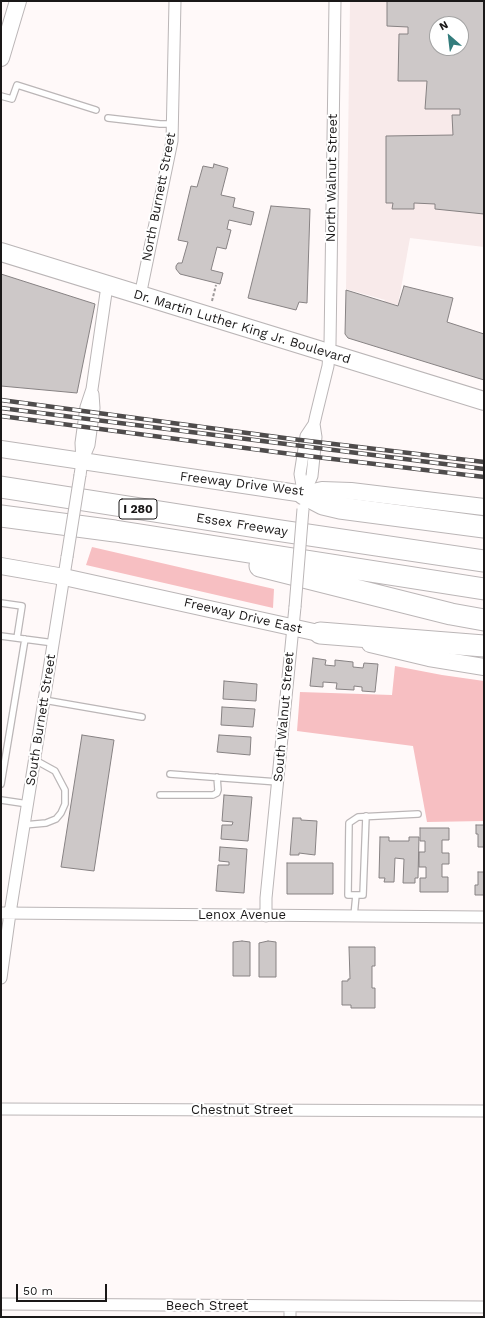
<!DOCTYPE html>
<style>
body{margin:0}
#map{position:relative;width:485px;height:1318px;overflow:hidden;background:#fff9f9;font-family:"Work Sans",sans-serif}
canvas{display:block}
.frame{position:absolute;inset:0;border:2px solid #1a1818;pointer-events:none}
.north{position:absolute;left:429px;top:16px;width:40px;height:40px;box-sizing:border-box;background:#fff;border:1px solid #a3a3a3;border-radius:50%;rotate:332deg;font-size:11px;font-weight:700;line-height:16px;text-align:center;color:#1a1818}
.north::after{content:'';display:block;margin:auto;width:14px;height:18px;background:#337c7c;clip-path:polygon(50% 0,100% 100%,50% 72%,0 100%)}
.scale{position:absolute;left:16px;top:1284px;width:91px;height:18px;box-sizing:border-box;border:2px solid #1a1818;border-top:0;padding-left:5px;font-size:12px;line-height:14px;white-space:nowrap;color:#1a1818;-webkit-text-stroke:3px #fff;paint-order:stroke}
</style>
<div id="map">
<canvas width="485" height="1318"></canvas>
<div class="frame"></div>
<div class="north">N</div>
<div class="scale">50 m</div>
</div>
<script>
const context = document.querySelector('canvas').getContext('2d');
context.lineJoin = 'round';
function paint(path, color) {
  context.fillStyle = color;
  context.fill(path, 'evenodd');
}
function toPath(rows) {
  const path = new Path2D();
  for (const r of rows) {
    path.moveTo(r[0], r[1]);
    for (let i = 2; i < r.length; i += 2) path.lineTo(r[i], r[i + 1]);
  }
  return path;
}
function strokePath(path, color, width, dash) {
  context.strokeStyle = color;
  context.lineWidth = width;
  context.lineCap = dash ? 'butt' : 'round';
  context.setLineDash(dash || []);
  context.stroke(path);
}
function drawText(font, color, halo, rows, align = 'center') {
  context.font = font + ' "Work Sans",sans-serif';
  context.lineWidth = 4;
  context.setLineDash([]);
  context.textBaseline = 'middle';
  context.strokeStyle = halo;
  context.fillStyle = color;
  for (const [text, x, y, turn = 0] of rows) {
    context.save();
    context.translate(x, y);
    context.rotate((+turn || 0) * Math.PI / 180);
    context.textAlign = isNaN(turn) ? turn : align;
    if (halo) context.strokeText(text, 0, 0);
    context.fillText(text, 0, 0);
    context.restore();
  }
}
paint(toPath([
 [350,1,484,1,484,247,410,238,398,305,384,302,385,300,346,289],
 [437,24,461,24,461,48,437,48]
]), '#f8eaea');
paint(toPath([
 [92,547,274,589,273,608,86,565],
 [395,666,442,675,484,681,484,821,427,822,413,746,297,731,300,692,392,695]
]), '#f7bfc2');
const building = toPath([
 [387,1,484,1,484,214,435,209,435,204,414,203,414,209,392,209,393,203,386,203,386,136,453,135,452,115,460,115,460,109,425,109,427,81,398,81,399,34,408,34,408,27,387,26,387,1],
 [437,24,461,24,461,48,437,48,437,24],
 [214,164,228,168,221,195,235,198,233,207,254,212,251,225,229,220,227,229,231,230,226,249,217,247,211,270,223,273,220,284,180,274,176,269,176,266,178,263,182,263,188,242,178,240,191,186,197,187,203,166,213,168,214,164],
 [271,206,310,209,307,303,299,302,296,310,248,298,271,206],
 [1,274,95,304,77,393,1,386,1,274],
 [404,286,453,298,447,322,484,334,484,380,348,338,345,334,346,290,398,306,404,286],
 [313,658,326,660,325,665,335,666,335,660,353,662,353,667,363,668,364,663,378,664,375,692,362,691,362,687,354,686,354,690,336,689,337,683,323,682,323,687,310,686,313,658],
 [224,681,257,684,256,701,223,699,224,681],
 [222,707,255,709,253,727,221,725,222,707],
 [82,735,114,740,94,871,61,867,82,735],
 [219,735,251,737,250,755,217,752,219,735],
 [224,795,252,797,248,841,221,839,222,825,232,825,233,822,222,821,224,795],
 [293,818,301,818,301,820,317,821,315,855,299,853,299,855,290,855,293,818],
 [476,825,484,825,484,847,478,847,478,834,476,834,476,825],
 [420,828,449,828,449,840,442,840,442,853,449,853,449,864,442,864,442,877,448,877,448,892,420,892,420,878,426,878,426,867,419,867,419,852,425,852,425,841,420,841,420,828],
 [380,837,389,837,389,841,409,841,409,837,419,837,418,878,415,878,415,883,403,883,404,859,395,858,394,882,384,882,385,878,379,878,380,837],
 [220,847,247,849,244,893,216,891,218,865,229,865,229,862,219,861,220,847],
 [287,863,333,863,333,894,287,894,287,863],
 [478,872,484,872,484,895,475,895,475,885,478,885,478,872],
 [242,941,250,942,250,976,233,976,233,942,242,941],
 [268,941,276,942,276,977,259,977,259,943,268,941],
 [349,947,375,947,375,966,372,966,372,988,375,988,375,1008,351,1008,351,1005,342,1005,342,981,348,981,348,979,350,979,349,947]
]);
paint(building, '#cdc8c8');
strokePath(building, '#878283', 1);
const lane = toPath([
 [1,96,12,99,17,85,96,110],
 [108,118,160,124,173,124],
 [1,603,22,606,17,638],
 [1,636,54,643],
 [44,700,142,717],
 [170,774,278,782],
 [1,784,25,639],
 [160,795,213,795,217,793,218,790,217,777],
 [1,800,28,804],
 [366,816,363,895,348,895,349,823,358,817,418,814],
 [24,825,46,823,56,819,61,813,65,804,65,790,55,771,35,760],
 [354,916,356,895]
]);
const street = toPath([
 [140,296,172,141,175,1],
 [83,459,89,445,94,408,93,394],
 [80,475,82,462,81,443,86,407,92,389,107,286],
 [304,494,312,476,316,437,314,424],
 [304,497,300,474,306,436,314,424,316,415,328,366,330,344,335,1],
 [1,913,484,917],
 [266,916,266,898,295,607],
 [1,978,10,913,67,557],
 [1,1109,484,1111],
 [1,1304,484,1307],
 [290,1306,290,1317]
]);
const secondary = toPath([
 [1,58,18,1],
 [1,449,304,494,322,490,351,491,484,507],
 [1,566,64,577,332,636],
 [370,644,429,658,484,667]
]);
const primary = toPath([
 [1,252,484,401]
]);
const highway = toPath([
 [1,487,275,530,484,561],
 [304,494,323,504,340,508,484,527],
 [1,516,115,531,484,589],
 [260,566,451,614,484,620],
 [320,633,484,646]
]);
strokePath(lane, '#bbb6b7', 8);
strokePath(street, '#bbb6b7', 13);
strokePath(secondary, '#bbb6b7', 18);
strokePath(primary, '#bbb6b7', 20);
strokePath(highway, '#bbb6b7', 23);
strokePath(toPath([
 [212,301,216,285]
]), '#9d9999', 2, [3, 2]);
strokePath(lane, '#fff', 5.5);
strokePath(street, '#fff', 11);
strokePath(secondary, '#fff', 16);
strokePath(primary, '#fff', 18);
strokePath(highway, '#fff', 21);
const rail = toPath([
 [1,400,292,439,484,462],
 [1,408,484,469],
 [1,416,291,454,484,477]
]);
strokePath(rail, '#4f4c4c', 4.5);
strokePath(rail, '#fff', 3, [9]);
const streetBridge = toPath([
 [67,557,80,475],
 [295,607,303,509]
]);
strokePath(streetBridge, '#bbb6b7', 13, []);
strokePath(streetBridge, '#fff', 11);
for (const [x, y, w] of [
 [138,509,38]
]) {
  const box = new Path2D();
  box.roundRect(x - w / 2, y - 10, w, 20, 3);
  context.fillStyle = '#fff';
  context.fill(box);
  strokePath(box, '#1a1818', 1);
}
drawText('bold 12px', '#1a1818', null, [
 ["I 280",138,509]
]);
drawText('13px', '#1a1818', '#fff', [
 ["North Walnut Street",332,178,-89],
 ["North Burnett Street",159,197,-79],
 ["Dr. Martin Luther King Jr. Boulevard",242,327,17],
 ["Freeway Drive West",242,484,7],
 ["Essex Freeway",242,525,9],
 ["Freeway Drive East",243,616,13],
 ["South Walnut Street",284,717,-85],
 ["South Burnett Street",41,720,-81],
 ["Lenox Avenue",242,915],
 ["Chestnut Street",242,1110],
 ["Beech Street",207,1306]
]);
</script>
